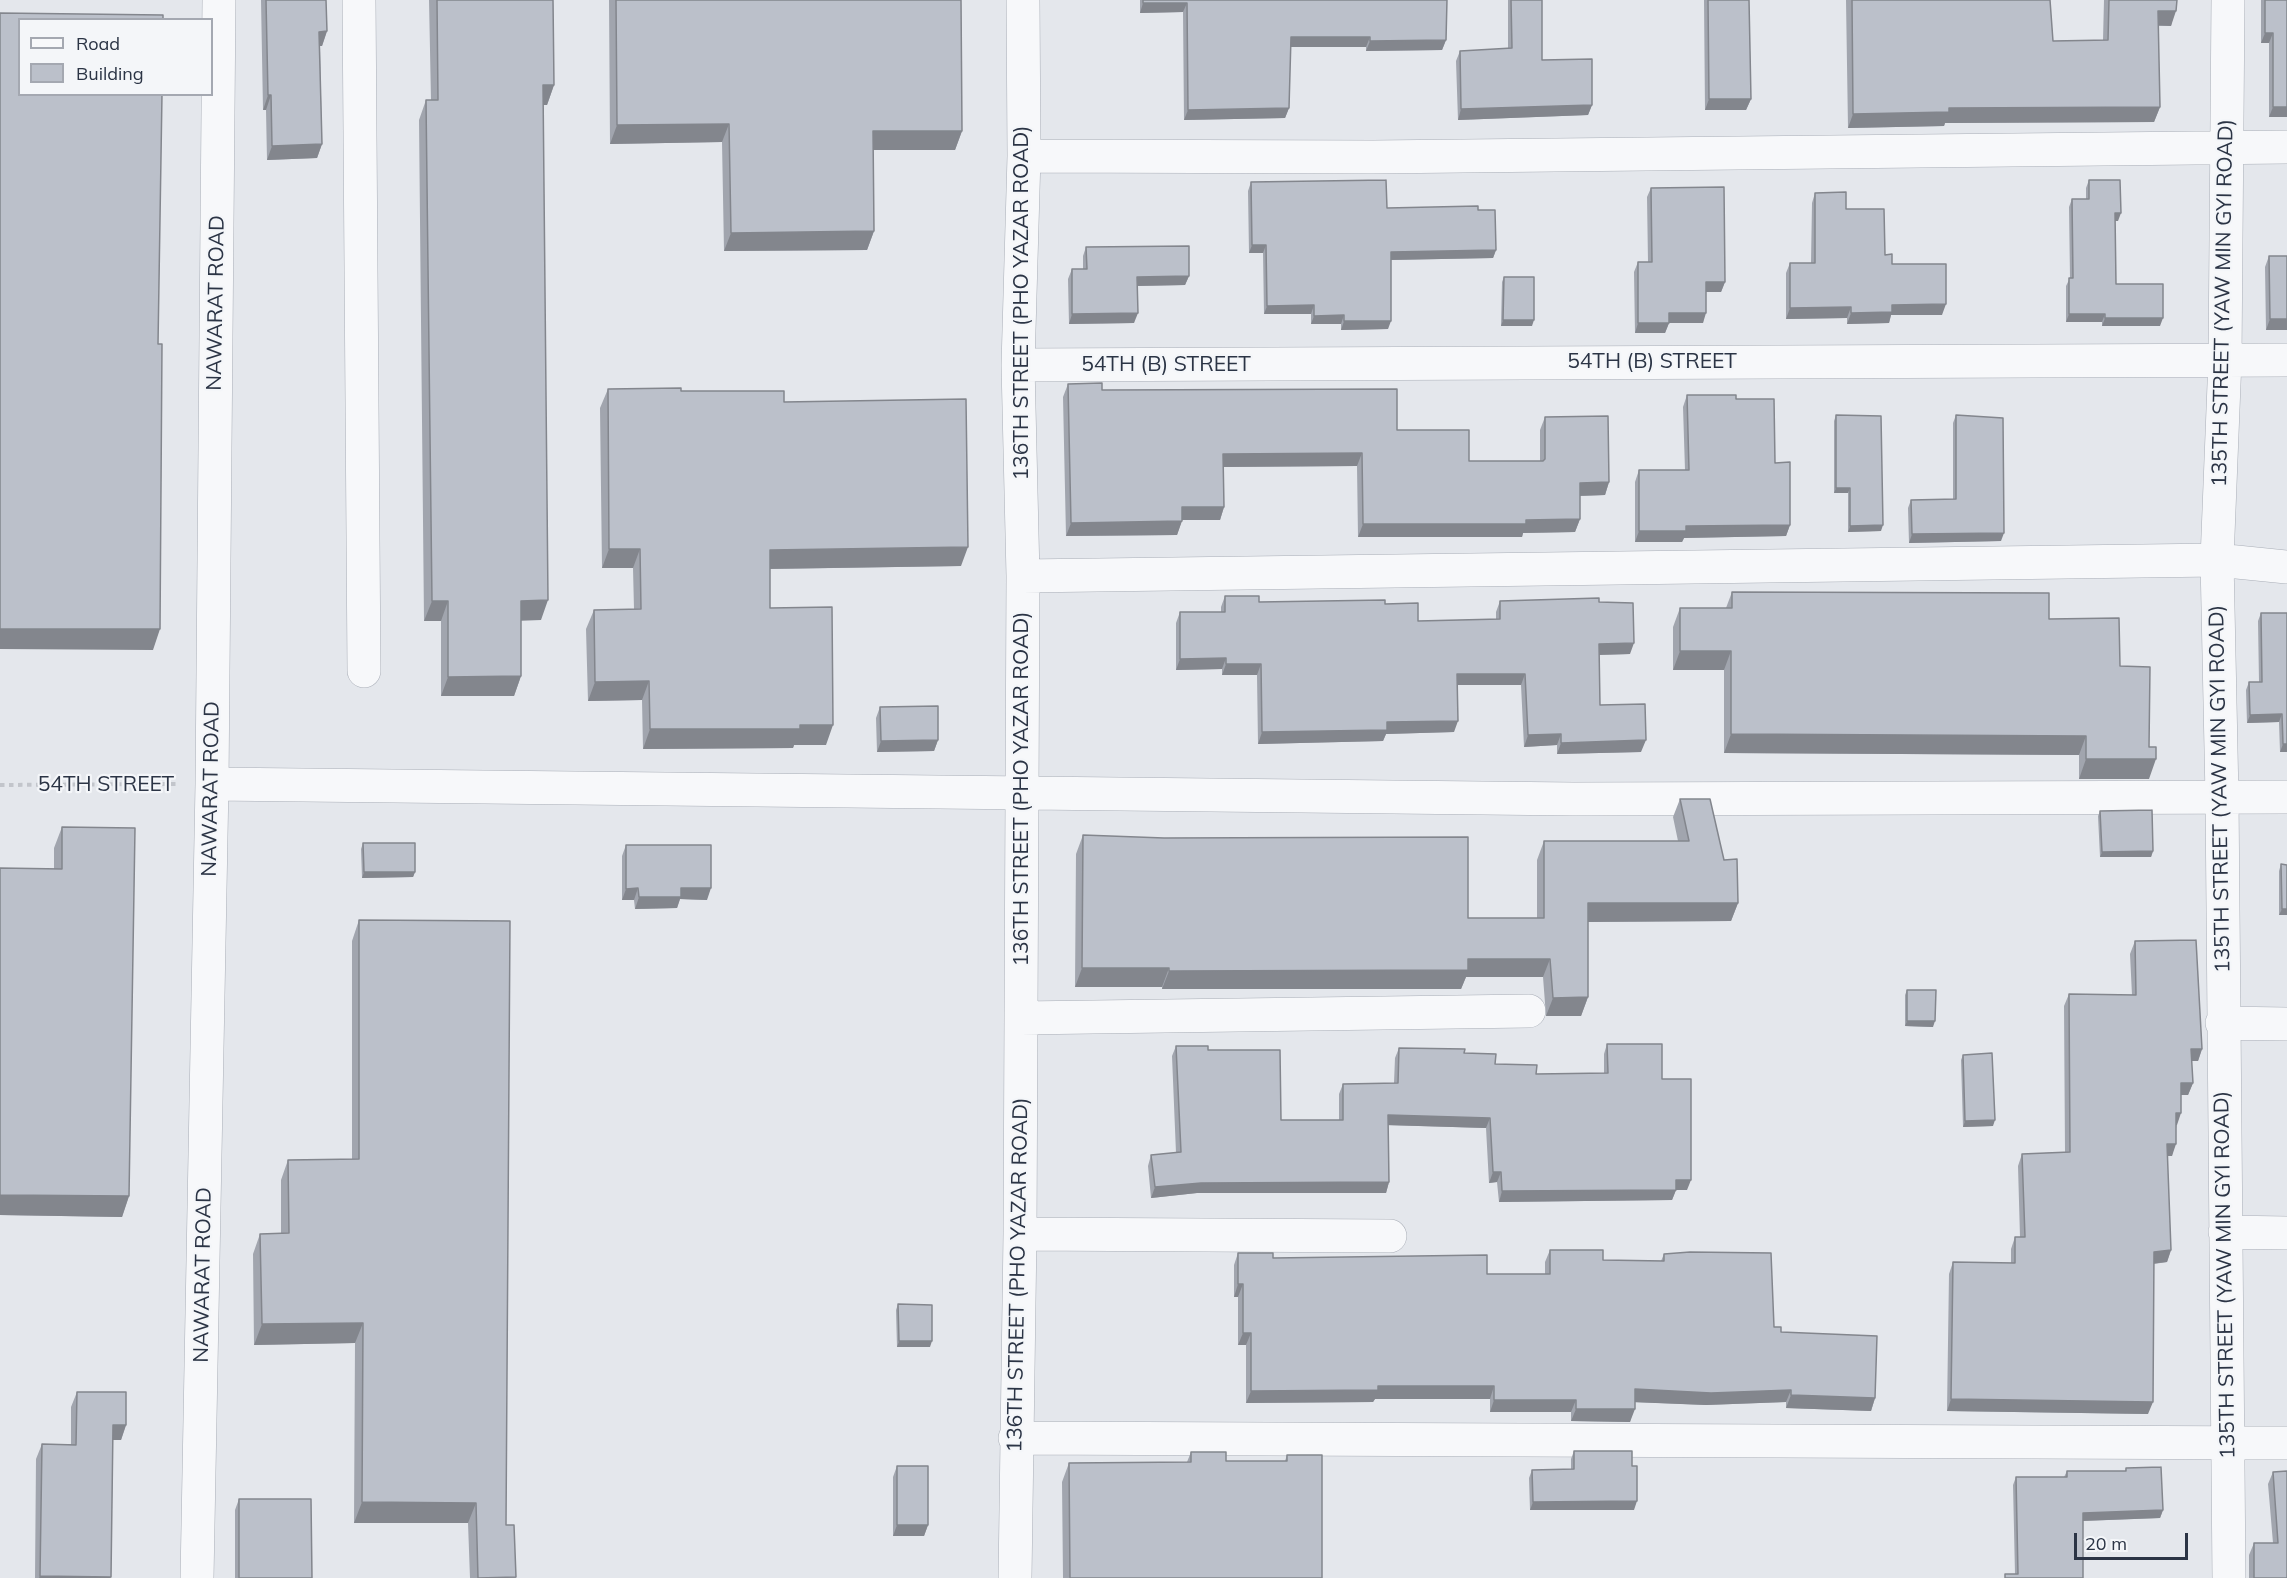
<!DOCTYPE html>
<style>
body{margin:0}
#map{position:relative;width:2287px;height:1578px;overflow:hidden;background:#e4e7ec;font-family:Mulish,sans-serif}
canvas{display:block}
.legend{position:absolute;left:18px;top:18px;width:195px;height:78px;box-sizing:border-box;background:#f4f6f9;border:2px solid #a4a8b1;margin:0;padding:8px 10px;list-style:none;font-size:18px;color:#2b3445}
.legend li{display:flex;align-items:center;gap:12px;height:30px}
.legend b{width:30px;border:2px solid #a4a8b1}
.scale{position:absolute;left:2074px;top:1533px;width:114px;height:27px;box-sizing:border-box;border:3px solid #2b3445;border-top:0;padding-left:8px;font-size:18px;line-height:21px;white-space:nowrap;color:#2b3445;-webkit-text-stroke:4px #f4f6f9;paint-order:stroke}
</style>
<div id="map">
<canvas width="2287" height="1578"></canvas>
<ul class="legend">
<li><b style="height:8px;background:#f7f8fa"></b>Road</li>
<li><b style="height:16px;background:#bbc0ca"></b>Building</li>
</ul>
<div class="scale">20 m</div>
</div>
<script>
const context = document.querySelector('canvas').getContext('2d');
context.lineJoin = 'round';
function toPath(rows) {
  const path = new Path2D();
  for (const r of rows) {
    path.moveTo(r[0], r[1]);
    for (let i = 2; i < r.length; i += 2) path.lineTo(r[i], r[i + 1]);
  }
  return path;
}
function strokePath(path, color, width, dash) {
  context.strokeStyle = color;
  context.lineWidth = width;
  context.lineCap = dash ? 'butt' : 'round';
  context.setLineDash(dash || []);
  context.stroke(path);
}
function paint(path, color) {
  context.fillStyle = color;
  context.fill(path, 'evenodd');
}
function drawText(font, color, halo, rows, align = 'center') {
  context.font = font + ' Mulish,sans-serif';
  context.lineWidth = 4.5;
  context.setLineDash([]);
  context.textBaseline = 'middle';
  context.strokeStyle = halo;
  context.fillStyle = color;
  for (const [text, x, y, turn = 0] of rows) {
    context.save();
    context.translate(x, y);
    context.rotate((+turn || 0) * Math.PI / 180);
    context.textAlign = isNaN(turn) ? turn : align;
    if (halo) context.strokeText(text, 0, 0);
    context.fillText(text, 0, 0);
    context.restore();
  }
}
const minor = toPath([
 [359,0,364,671],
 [2228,0,2225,359,2217,560,2222,797,2229,1578],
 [1024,156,1373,157,2287,147],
 [1018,365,2287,360],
 [1023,576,2217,560,2287,567],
 [212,784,1574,799,2287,797],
 [1021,1018,1529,1011],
 [2222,1023,2287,1024],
 [2225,1232,2287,1233],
 [1020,1234,1390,1236],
 [1015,1438,2287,1443],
 [197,1578,212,784,219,0],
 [1015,1578,1020,1234,1023,576,1018,365,1024,156,1023,0]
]);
strokePath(minor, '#a9aeb7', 34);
strokePath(toPath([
 [0,785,176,784]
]), '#c2c5cb', 4, [4.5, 4.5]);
strokePath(minor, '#f7f8fa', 33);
paint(toPath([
 [261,0,326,0,327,31,322,46,320,46,322,144,317,158,267,160,266,110,263,110],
 [429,0,553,0,554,85,547,105,543,105,541,620,521,620,521,676,514,696,441,696,441,621,424,621,419,120,426,100,431,100],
 [609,0,961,0,962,131,955,150,873,150,874,231,867,250,724,251,722,142,610,144],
 [1140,0,1447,0,1446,40,1442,50,1366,51,1366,47,1290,47,1289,108,1285,118,1184,120,1183,12,1140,13],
 [1508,0,1542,0,1542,60,1592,105,1588,115,1458,120,1456,61,1460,51,1508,49],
 [1704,0,1749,0,1751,99,1746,110,1705,110],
 [1846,0,2050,0,2053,41,2103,40,2104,0,2177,0,2171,26,2158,26,2160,107,2154,122,1945,123,1944,126,1848,128],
 [2261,0,2287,0,2287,117,2269,117,2269,43,2261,43],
 [2089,180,2118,221,2115,221,2116,284,2160,326,2102,326,2102,322,2066,322,2066,286,2070,278,2069,207,2072,199,2086,199,2086,188],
 [1251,182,1387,208,1478,210,1496,250,1493,258,1391,260,1388,329,1341,330,1341,324,1311,324,1311,314,1264,314,1263,253,1249,253,1248,191],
 [1651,188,1725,282,1721,292,1706,292,1703,323,1669,323,1665,333,1635,333,1634,272,1638,262,1648,262,1647,197],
 [1815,193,1846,209,1892,264,1942,315,1891,315,1889,323,1847,324,1847,318,1786,319,1786,273,1790,263,1811,263,1812,203],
 [1086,247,1189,276,1185,285,1138,286,1134,323,1069,324,1068,279,1072,269,1083,269,1083,256],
 [2269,256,2287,256,2287,330,2266,330,2265,267],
 [1504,277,1532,326,1501,326,1502,282],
 [1068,384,1102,390,1397,430,1469,461,1540,461,1540,430,1545,417,1609,482,1605,495,1580,496,1580,519,1575,532,1523,533,1522,537,1358,537,1357,466,1224,467,1224,507,1220,520,1182,520,1177,535,1066,536,1063,397],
 [608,389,681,391,784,402,961,566,770,569,770,608,826,745,794,745,793,748,643,749,642,700,588,701,586,629,594,610,634,609,633,568,602,568,600,408],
 [1687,395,1736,399,1775,463,1790,525,1786,536,1684,538,1682,542,1635,542,1635,482,1639,470,1685,470,1683,407],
 [1836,415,1881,531,1848,532,1848,493,1834,493,1834,421],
 [1956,415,2001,541,1909,543,1908,508,1911,500,1953,499,1953,423],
 [1732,592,2049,619,2120,666,2149,747,2149,779,2079,779,2079,755,1724,753,1724,670,1673,670,1673,627,1680,608,1726,608],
 [1225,596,1259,602,1385,604,1418,621,1496,619,1496,612,1500,601,1599,602,1630,654,1599,655,1600,705,1641,752,1557,754,1557,745,1524,747,1521,685,1457,685,1454,732,1386,734,1383,741,1258,744,1257,675,1222,675,1222,669,1176,670,1176,623,1180,612,1221,612,1221,607],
 [2261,613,2287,613,2287,752,2280,752,2279,722,2247,723,2246,690,2249,682,2259,682,2258,621],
 [880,707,938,740,934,751,877,752,876,718],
 [1680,799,1724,860,1738,903,1731,921,1588,922,1588,997,1581,1016,1546,1016,1543,977,1466,977,1461,989,1162,989,1162,987,1075,987,1076,854,1083,835,1468,918,1537,918,1537,860,1544,841,1678,841,1673,817],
 [2100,811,2153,851,2151,857,2100,857,2098,816],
 [62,827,129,1196,122,1217,0,1215,0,868,54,869,54,848],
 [363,843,415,872,413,877,362,878,361,849],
 [626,845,707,900,680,899,677,908,635,909,634,900,622,900,622,856],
 [2281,864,2287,915,2279,915,2279,871],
 [359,920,506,1525,516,1578,470,1578,468,1523,354,1523,355,1343,254,1345,253,1254,260,1234,281,1233,281,1180,288,1160,352,1159,352,941],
 [2135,941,2202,1049,2198,1061,2191,1061,2193,1083,2188,1095,2181,1095,2172,1156,2167,1156,2171,1250,2167,1262,2154,1264,2148,1414,1947,1411,1949,1274,1953,1262,2011,1263,2011,1249,2015,1237,2020,1237,2018,1166,2022,1154,2065,1152,2064,1006,2069,994,2132,995,2130,954],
 [1907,990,1933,1027,1905,1026,1905,995],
 [1607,1044,1662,1079,1687,1190,1676,1190,1672,1200,1499,1202,1497,1182,1489,1183,1486,1128,1388,1125,1389,1182,1386,1193,1197,1193,1151,1198,1148,1166,1151,1155,1176,1153,1172,1056,1176,1046,1208,1050,1281,1120,1339,1120,1339,1094,1343,1084,1394,1083,1395,1058,1399,1048,1464,1053,1495,1064,1536,1074,1604,1073,1604,1054],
 [1963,1055,1993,1126,1963,1127,1961,1060],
 [1550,1250,1603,1260,1661,1261,1664,1254,1774,1327,1875,1398,1871,1411,1786,1408,1786,1402,1706,1405,1635,1402,1630,1422,1571,1421,1571,1412,1490,1412,1490,1399,1375,1399,1373,1402,1246,1403,1246,1345,1238,1345,1238,1297,1234,1297,1234,1265,1238,1253,1273,1258,1487,1274,1545,1274,1545,1262],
 [898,1304,930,1347,897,1347,896,1310],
 [77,1392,126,1425,121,1440,113,1440,111,1577,110,1578,35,1578,36,1459,42,1444,71,1444,71,1407],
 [1574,1451,1632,1466,1634,1510,1530,1510,1529,1478,1532,1470,1571,1469,1571,1459],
 [1191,1452,1226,1461,1285,1461,1287,1455,1322,1578,1063,1578,1062,1482,1069,1463,1187,1462],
 [897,1466,928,1525,924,1536,893,1536,893,1477],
 [2126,1468,2163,1510,2160,1518,2083,1521,2083,1578,2015,1574,2013,1485,2016,1477,2064,1477,2067,1471,2125,1471],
 [2273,1472,2287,1578,2249,1578,2249,1555,2254,1543,2273,1543,2268,1484],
 [239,1499,312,1578,235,1578,235,1510]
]), '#a1a5ae');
paint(toPath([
 [1143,3,1187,3,1183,12,1140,13],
 [2158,11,2176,11,2171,26,2153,25],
 [327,31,322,46,314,46,319,32],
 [2265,33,2273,33,2269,43,2261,43],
 [1291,37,1370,37,1366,47,1287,47],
 [1446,40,1442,50,1366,51,1370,41],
 [543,85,554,85,547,105,536,105],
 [268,95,271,95,266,110,263,110],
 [1709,99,1751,99,1746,110,1705,110],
 [1592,105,1588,115,1458,120,1461,109],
 [2160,107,2154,122,1945,123,1944,126,1848,128,1853,114,1949,108],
 [2273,107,2287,107,2287,117,2269,117],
 [1289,108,1285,118,1184,120,1188,110],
 [729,124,722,142,610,144,617,125],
 [873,131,962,131,955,150,866,150],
 [322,144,317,158,267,160,272,146],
 [2115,213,2121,213,2118,221,2112,221],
 [874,231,867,250,724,251,731,233],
 [1252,245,1266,245,1263,253,1249,253],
 [1496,250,1493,258,1388,260,1391,252],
 [1189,276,1185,285,1134,286,1137,277],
 [1706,282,1725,282,1721,292,1702,292],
 [1946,304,1942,315,1891,315,1889,323,1847,324,1851,313,1892,305],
 [1314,305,1311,314,1264,314,1267,306],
 [1851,307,1847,318,1786,319,1790,308],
 [1138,313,1134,323,1069,324,1072,314],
 [1669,313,1706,313,1703,323,1669,323,1665,333,1635,333,1638,323],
 [2069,314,2105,314,2102,322,2066,322],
 [1344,315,1341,324,1311,324,1314,316],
 [2105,318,2163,318,2160,326,2102,326],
 [2270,319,2287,319,2287,330,2266,330],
 [1503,320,1534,320,1532,326,1501,326],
 [1344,321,1391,321,1388,329,1341,330],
 [1362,453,1357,466,1219,467,1223,454],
 [1609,482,1605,495,1575,496,1580,483],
 [1836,488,1850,488,1848,493,1834,493],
 [1182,507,1224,507,1220,520,1177,520],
 [1580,519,1575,532,1523,533,1522,537,1358,537,1363,524],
 [1182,521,1177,535,1066,536,1071,523],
 [1790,525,1786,536,1684,538,1682,542,1635,542,1639,531,1686,526],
 [1883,525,1881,531,1848,532,1850,526],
 [2004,533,2001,541,1909,543,1912,534],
 [968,547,961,566,763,569,770,550],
 [609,549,640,549,633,568,602,568],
 [548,600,541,620,514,621,521,601],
 [432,601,448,601,441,621,424,621],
 [0,629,160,629,153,650,0,649],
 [1634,643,1630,654,1595,655,1599,644],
 [1680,651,1731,651,1724,670,1673,670],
 [1226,658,1222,669,1176,670,1180,659],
 [1226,664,1261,664,1257,675,1222,675],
 [1457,674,1525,674,1521,685,1453,685],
 [521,676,514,696,441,696,448,677],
 [649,681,642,700,588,701,595,682],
 [2282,714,2279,722,2247,723,2250,715],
 [1458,721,1454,732,1386,734,1383,741,1258,744,1262,732,1387,722],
 [800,725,833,725,826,745,794,745,793,748,643,749,650,729],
 [1561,734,1557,745,1524,747,1528,735],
 [1731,734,2086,736,2079,755,1724,753],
 [938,740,934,751,877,752,881,741],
 [1646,740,1641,752,1557,754,1561,743],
 [2283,744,2287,744,2287,752,2280,752],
 [2086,759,2156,759,2149,779,2079,779],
 [2153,851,2151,857,2100,857,2102,852],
 [364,872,415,872,413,877,362,878],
 [638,888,634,900,622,900,626,889],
 [681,888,711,888,707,900,680,899,677,908,635,909,639,897],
 [1588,903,1738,903,1731,921,1581,922],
 [2282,909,2287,909,2287,915,2279,915],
 [1468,959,1550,959,1543,977,1466,977,1461,989,1162,989,1169,971],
 [1082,968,1169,968,1162,987,1075,987],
 [1588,997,1581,1016,1546,1016,1553,998],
 [1907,1021,1935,1021,1933,1027,1905,1026],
 [2191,1049,2202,1049,2198,1061,2186,1061],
 [2181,1083,2193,1083,2188,1095,2176,1095],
 [2176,1113,2181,1113,2177,1125,2171,1125],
 [1388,1115,1440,1116,1490,1118,1486,1128,1384,1125],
 [1995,1120,1993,1126,1963,1127,1965,1121],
 [2167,1144,2176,1144,2172,1156,2162,1156],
 [1493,1172,1501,1172,1497,1182,1489,1183],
 [1676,1180,1691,1180,1687,1190,1676,1190,1672,1200,1499,1202,1502,1191],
 [1389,1182,1386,1193,1197,1193,1151,1198,1155,1187,1201,1183],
 [0,1195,129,1196,122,1217,0,1215],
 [2171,1250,2167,1262,2150,1264,2154,1252],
 [1238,1284,1243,1284,1238,1297,1234,1297],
 [363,1323,355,1343,254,1345,262,1324],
 [1243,1333,1251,1333,1246,1345,1238,1345],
 [899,1341,932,1341,930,1347,897,1347],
 [1378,1386,1494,1386,1490,1399,1375,1399,1373,1402,1246,1403,1251,1391],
 [1635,1389,1791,1390,1786,1402,1706,1405,1630,1402],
 [1791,1395,1875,1398,1871,1411,1786,1408],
 [1951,1399,2153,1402,2148,1414,1947,1411],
 [1494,1400,1576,1400,1571,1412,1490,1412],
 [1576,1409,1635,1409,1630,1422,1571,1421],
 [113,1425,126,1425,121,1440,108,1440],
 [1637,1501,1634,1510,1530,1510,1533,1502],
 [362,1502,476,1503,468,1523,354,1523],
 [2163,1510,2160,1518,2080,1521,2083,1513],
 [897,1525,928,1525,924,1536,893,1536],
 [40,1576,111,1577,110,1578,39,1578]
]), '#83868d');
const building = toPath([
 [266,0,326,0,327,31,319,32,322,144,272,146,271,95,268,95,266,0],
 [437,0,553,0,554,85,543,85,548,600,521,601,521,676,448,677,448,601,432,601,426,100,438,100,437,0],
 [616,0,961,0,962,131,873,131,874,231,731,233,729,124,617,125,616,0],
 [1143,0,1447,0,1446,40,1370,41,1370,37,1291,37,1289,108,1188,110,1187,3,1143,3,1143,0],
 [1511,0,1542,0,1542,60,1592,59,1592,105,1461,109,1460,51,1512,48,1511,0],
 [1708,0,1749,0,1751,99,1709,99,1708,0],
 [1852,0,2050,0,2053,41,2108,40,2109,0,2177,0,2176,11,2158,11,2160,107,1949,108,1949,112,1853,114,1852,0],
 [2265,0,2287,0,2287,107,2273,107,2273,33,2265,33,2265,0],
 [0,13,163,15,163,20,20,20,20,94,162,94,158,344,162,344,160,629,0,629,0,13],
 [1386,180,1387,208,1478,206,1478,210,1495,210,1496,250,1391,252,1391,321,1344,321,1344,315,1314,316,1314,305,1267,306,1266,245,1252,245,1251,182,1386,180],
 [2089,180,2120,180,2121,213,2115,213,2116,284,2163,284,2163,318,2105,318,2105,314,2069,314,2069,278,2073,278,2072,199,2089,199,2089,180],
 [1724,187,1725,282,1706,282,1706,313,1669,313,1669,323,1638,323,1638,262,1652,262,1651,188,1724,187],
 [1846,192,1846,209,1884,209,1885,255,1892,254,1892,264,1946,264,1946,304,1892,305,1892,312,1851,313,1851,307,1790,308,1790,263,1815,263,1815,193,1846,192],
 [1189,246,1189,276,1137,277,1138,313,1072,314,1072,269,1087,269,1086,247,1189,246],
 [2269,256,2287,256,2287,319,2270,319,2269,256],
 [1504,277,1534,277,1534,320,1503,320,1504,277],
 [1102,383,1102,390,1397,389,1397,430,1469,430,1469,461,1543,461,1545,459,1545,417,1608,416,1609,482,1580,483,1580,519,1526,520,1526,524,1363,524,1362,453,1223,454,1224,507,1182,507,1182,521,1071,523,1068,384,1102,383],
 [681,388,681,391,784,391,784,402,966,399,968,547,770,550,770,608,832,607,833,725,800,725,800,729,650,729,649,681,595,682,594,610,641,609,640,549,609,549,608,389,681,388],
 [1687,395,1736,395,1736,399,1774,399,1775,463,1790,462,1790,525,1686,526,1686,531,1639,531,1639,470,1689,470,1687,395],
 [1836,415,1881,416,1883,525,1850,526,1850,488,1836,488,1836,415],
 [1956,415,2003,418,2004,533,1912,534,1911,500,1956,499,1956,415],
 [1732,592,2049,593,2049,619,2119,618,2120,666,2150,667,2149,747,2156,747,2156,759,2086,759,2086,736,1731,734,1731,651,1680,651,1680,608,1732,608,1732,592],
 [1225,596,1259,596,1259,602,1385,600,1385,604,1418,603,1418,621,1500,619,1500,601,1599,598,1599,602,1633,603,1634,643,1599,644,1600,705,1645,704,1646,740,1561,743,1561,734,1528,735,1525,674,1457,674,1458,721,1387,722,1387,730,1262,732,1261,664,1226,664,1226,658,1180,659,1180,612,1225,612,1225,596],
 [2261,613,2287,613,2287,744,2283,744,2282,714,2250,715,2249,682,2262,682,2261,613],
 [938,706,938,740,881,741,880,707,938,706],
 [1680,799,1710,799,1724,860,1737,859,1738,903,1588,903,1588,997,1553,998,1550,959,1468,959,1468,970,1169,971,1169,968,1082,968,1083,835,1164,838,1468,837,1468,918,1544,918,1544,841,1689,841,1680,799],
 [2152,810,2153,851,2102,852,2100,811,2152,810],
 [62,827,135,828,129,1196,0,1195,0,868,62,869,62,827],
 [363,843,415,843,415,872,364,872,363,843],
 [626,845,711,845,711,888,681,888,681,897,639,897,638,888,626,889,626,845],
 [2281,864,2287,865,2287,909,2282,909,2281,864],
 [359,920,510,921,506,1525,514,1525,516,1577,478,1578,476,1503,362,1502,363,1323,262,1324,260,1234,289,1233,288,1160,359,1159,359,920],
 [2196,940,2202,1049,2191,1049,2193,1083,2181,1083,2181,1113,2176,1113,2176,1144,2167,1144,2171,1250,2154,1252,2153,1402,1951,1399,1953,1262,2015,1263,2015,1237,2025,1237,2022,1154,2070,1152,2069,994,2136,995,2135,941,2196,940],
 [1907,990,1936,990,1935,1021,1907,1021,1907,990],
 [1607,1044,1662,1044,1662,1079,1691,1079,1691,1180,1676,1180,1676,1190,1502,1191,1501,1172,1493,1172,1490,1118,1388,1115,1389,1182,1201,1183,1155,1187,1151,1155,1181,1152,1176,1046,1208,1046,1208,1050,1280,1050,1281,1120,1343,1120,1343,1084,1398,1083,1399,1048,1465,1049,1464,1053,1496,1054,1495,1064,1537,1065,1536,1074,1608,1073,1607,1044],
 [1992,1053,1995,1120,1965,1121,1963,1055,1992,1053],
 [1550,1250,1603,1250,1603,1260,1664,1261,1664,1254,1690,1252,1771,1253,1774,1327,1781,1327,1781,1332,1877,1336,1875,1398,1791,1395,1791,1390,1711,1393,1635,1389,1635,1409,1576,1409,1576,1400,1494,1400,1494,1386,1378,1386,1378,1390,1251,1391,1251,1333,1243,1333,1243,1284,1238,1284,1238,1253,1273,1253,1273,1258,1487,1255,1487,1274,1550,1274,1550,1250],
 [898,1304,932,1305,932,1341,899,1341,898,1304],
 [77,1392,126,1392,126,1425,113,1425,111,1577,40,1576,42,1444,76,1445,77,1392],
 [1574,1451,1632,1451,1632,1466,1637,1466,1637,1501,1533,1502,1532,1470,1574,1469,1574,1451],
 [1191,1452,1226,1452,1226,1461,1287,1461,1287,1455,1322,1455,1322,1578,1070,1578,1069,1463,1191,1462,1191,1452],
 [897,1466,928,1466,928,1525,897,1525,897,1466],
 [2161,1467,2163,1510,2083,1513,2083,1578,2005,1578,2005,1574,2018,1574,2016,1477,2067,1477,2067,1471,2126,1471,2126,1468,2161,1467],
 [2287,1471,2287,1578,2254,1578,2254,1543,2278,1543,2273,1472,2287,1471],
 [239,1499,311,1499,312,1578,239,1578,239,1499]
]);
paint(building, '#bbc0ca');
strokePath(building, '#83868d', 1.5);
drawText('21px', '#2b3445', '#f4f6f9', [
 ["NAWARAT ROAD",216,303,-89],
 ["136TH STREET (PHO YAZAR ROAD)",1022,303,-90],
 ["135TH STREET (YAW MIN GYI ROAD)",2223,303,-89],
 ["54TH (B) STREET",1652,362],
 ["54TH (B) STREET",1166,365],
 ["54TH STREET",106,785],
 ["NAWARAT ROAD",211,789,-89],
 ["136TH STREET (PHO YAZAR ROAD)",1022,789,-90],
 ["135TH STREET (YAW MIN GYI ROAD)",2220,789,-91],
 ["NAWARAT ROAD",203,1275,-89],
 ["136TH STREET (PHO YAZAR ROAD)",1018,1275,-89],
 ["135TH STREET (YAW MIN GYI ROAD)",2225,1275,-91]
]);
</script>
